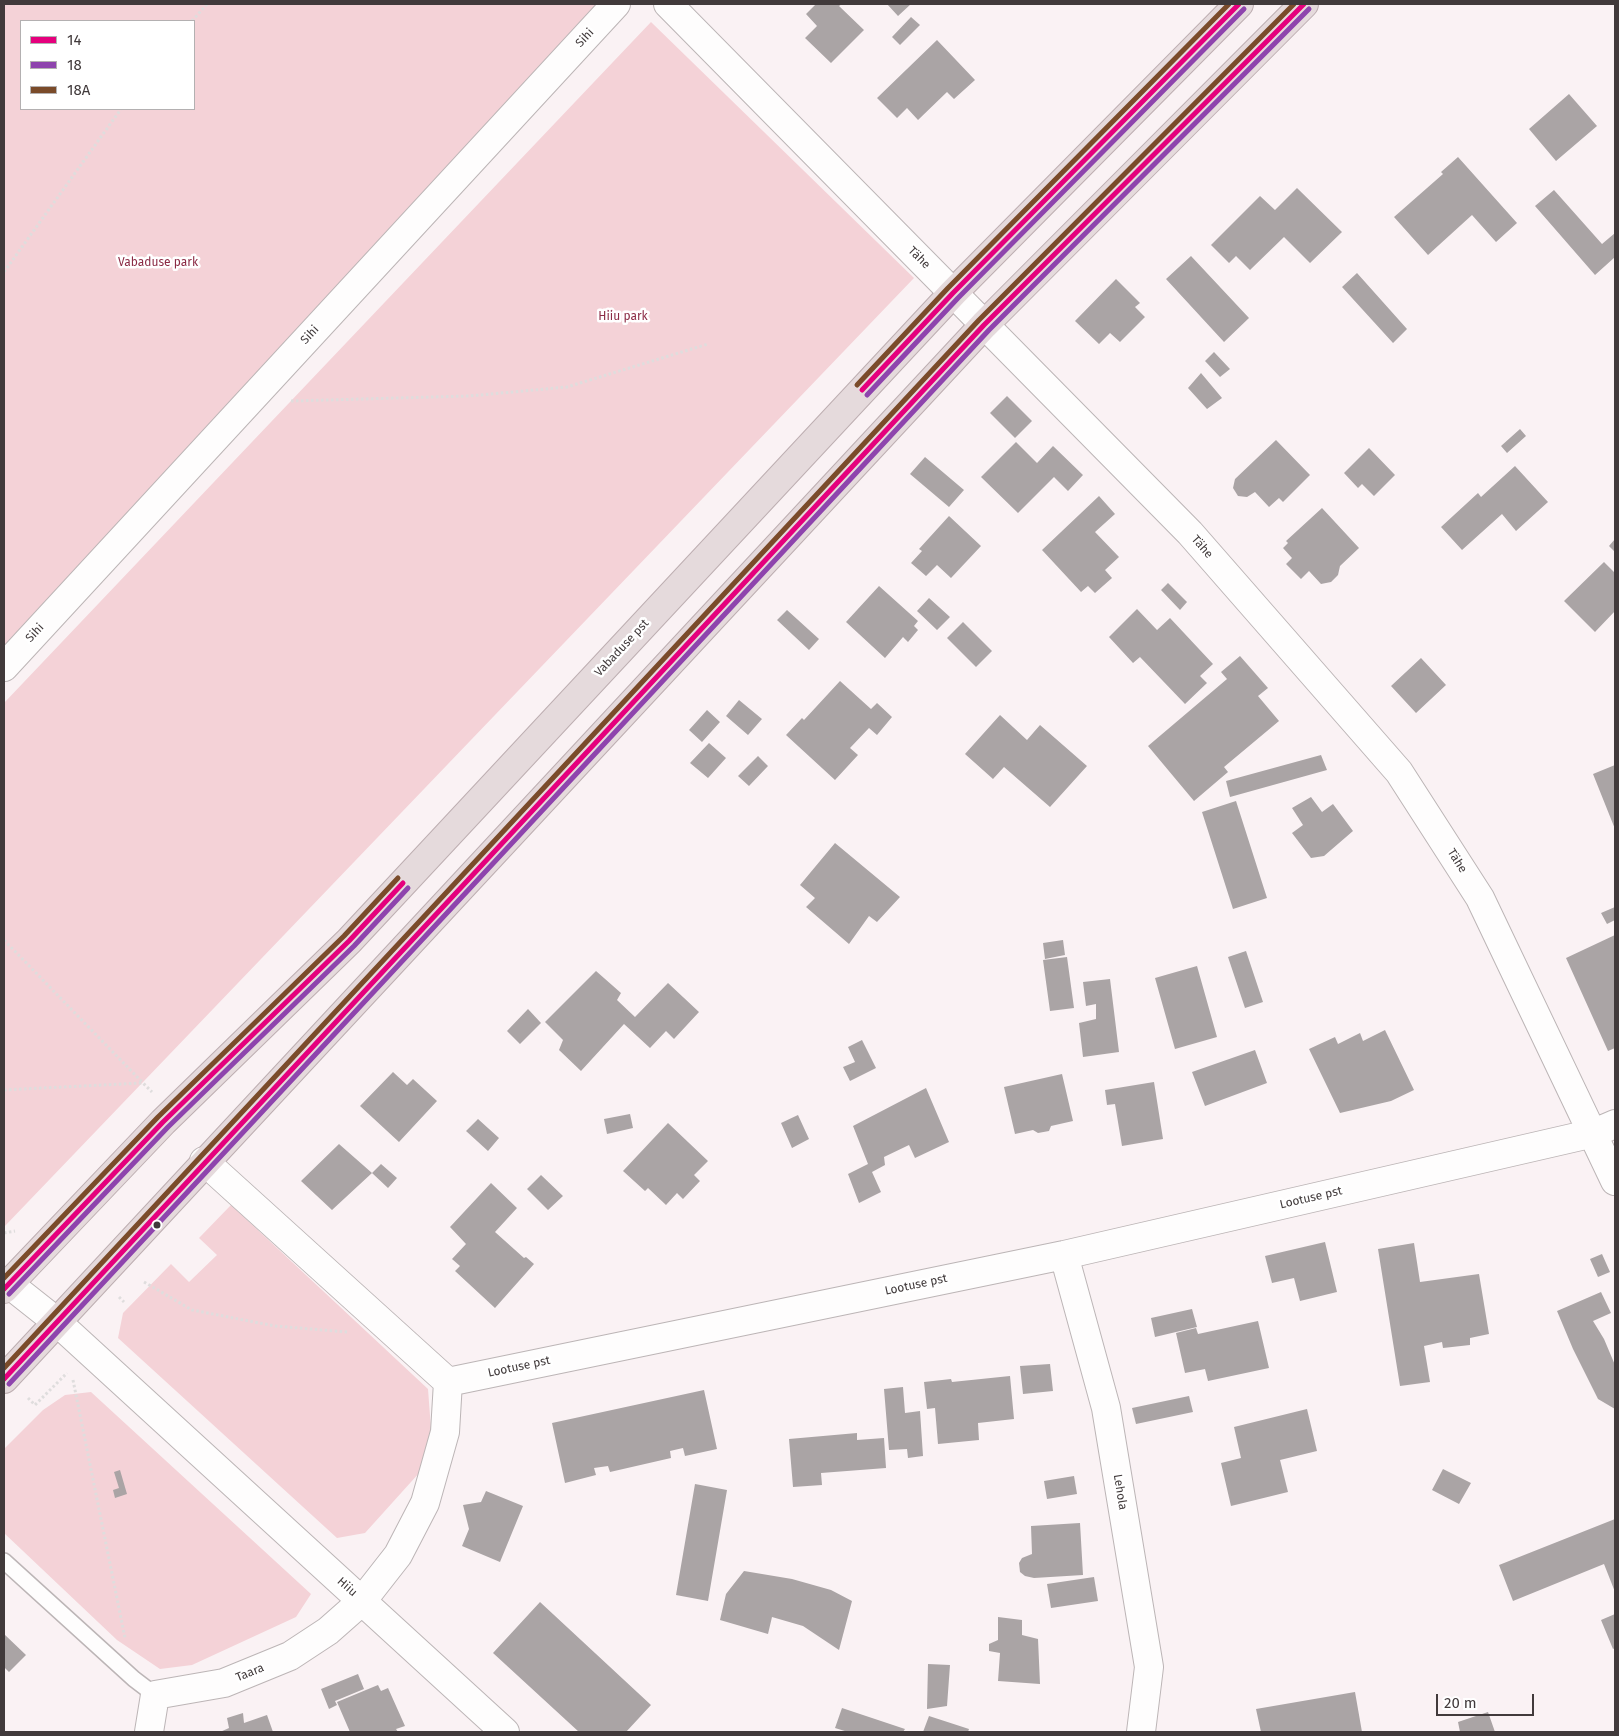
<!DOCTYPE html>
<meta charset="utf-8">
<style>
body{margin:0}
#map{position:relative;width:1619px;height:1736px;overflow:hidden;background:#faf2f4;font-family:"Fira Sans",sans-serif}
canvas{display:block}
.frame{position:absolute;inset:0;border:5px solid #413a3b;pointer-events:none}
.legend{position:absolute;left:20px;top:20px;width:175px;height:90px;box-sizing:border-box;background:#fff;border:1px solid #b3b0b1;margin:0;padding:6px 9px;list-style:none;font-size:15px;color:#413a3b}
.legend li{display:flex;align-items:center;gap:10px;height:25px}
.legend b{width:25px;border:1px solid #b3b0b1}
.scale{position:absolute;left:1436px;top:1694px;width:98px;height:22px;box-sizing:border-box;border:2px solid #413a3b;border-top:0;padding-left:6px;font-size:15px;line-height:18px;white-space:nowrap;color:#413a3b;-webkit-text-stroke:4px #fff;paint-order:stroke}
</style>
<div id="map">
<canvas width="1619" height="1736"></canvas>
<div class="frame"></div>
<ul class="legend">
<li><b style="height:6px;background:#e5007d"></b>14</li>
<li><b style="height:6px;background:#8e44ad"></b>18</li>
<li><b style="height:6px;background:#7a4b2a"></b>18A</li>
</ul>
<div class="scale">20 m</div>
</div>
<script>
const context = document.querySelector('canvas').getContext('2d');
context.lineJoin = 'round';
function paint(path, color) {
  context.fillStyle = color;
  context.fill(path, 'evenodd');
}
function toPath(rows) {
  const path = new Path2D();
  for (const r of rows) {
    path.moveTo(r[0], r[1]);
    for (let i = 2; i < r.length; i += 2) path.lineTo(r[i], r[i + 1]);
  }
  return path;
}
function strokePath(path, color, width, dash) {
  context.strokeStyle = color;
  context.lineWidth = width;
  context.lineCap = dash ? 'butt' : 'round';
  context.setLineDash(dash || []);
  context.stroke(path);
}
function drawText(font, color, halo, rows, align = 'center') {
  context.font = font + ' "Fira Sans",sans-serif';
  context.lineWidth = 5;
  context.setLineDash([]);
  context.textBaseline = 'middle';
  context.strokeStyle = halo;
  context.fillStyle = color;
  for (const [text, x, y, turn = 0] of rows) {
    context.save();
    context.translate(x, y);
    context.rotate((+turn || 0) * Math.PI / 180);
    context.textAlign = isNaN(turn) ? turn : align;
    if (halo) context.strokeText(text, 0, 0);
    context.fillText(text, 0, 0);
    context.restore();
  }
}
paint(toPath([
 [4,4,620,4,4,649],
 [21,21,194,21,194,109,21,109],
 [651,22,914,278,4,1227,4,703],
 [231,1205,428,1389,431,1429,420,1472,365,1533,337,1538,118,1338,123,1313,171,1264,189,1282,217,1255,199,1238],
 [91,1392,311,1594,296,1617,192,1665,160,1669,117,1640,4,1533,4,1449,43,1410,65,1395]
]), '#f4d2d7');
paint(toPath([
 [816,4,842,4,839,6,864,30,831,63,805,38,817,26,806,14],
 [887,4,911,4,898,16],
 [911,17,920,25,900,45,892,37],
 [937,40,975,80,954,99,947,92,918,120,907,108,897,118,877,98],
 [1569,94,1597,126,1556,161,1529,129],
 [1458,157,1517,223,1496,242,1472,215,1428,255,1394,217,1443,174,1441,172],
 [1297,188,1342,232,1310,263,1284,237,1250,270,1236,256,1229,263,1211,245,1260,196,1275,210],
 [1554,190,1602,244,1615,233,1615,257,1595,275,1535,206],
 [1191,256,1249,318,1224,342,1166,279],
 [1357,273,1407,329,1393,343,1342,287],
 [1116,279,1140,303,1135,307,1145,317,1120,342,1110,333,1099,344,1075,321],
 [1214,352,1230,369,1220,377,1205,361],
 [1201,373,1222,398,1207,409,1188,388],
 [1007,396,1032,421,1015,438,990,413],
 [1520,429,1526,436,1507,453,1501,446],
 [1276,440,1310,475,1283,502,1279,498,1269,507,1255,492,1247,497,1238,496,1233,488,1235,479],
 [1016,442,1037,463,1053,446,1083,475,1068,491,1054,477,1018,513,981,477],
 [1369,448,1395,475,1374,496,1362,484,1358,488,1344,473],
 [925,457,964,490,949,507,910,474],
 [1515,466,1548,502,1516,531,1502,514,1462,550,1441,527,1478,493,1481,497],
 [1099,496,1115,514,1095,532,1119,557,1105,570,1112,578,1095,593,1088,586,1081,592,1042,550],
 [1322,508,1359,548,1340,566,1338,575,1331,582,1321,584,1309,571,1301,579,1286,564,1292,558,1283,548,1288,543,1286,541],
 [949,516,981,546,951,578,937,565,926,576,911,563,922,551,919,549],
 [1615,539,1615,552,1609,546],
 [1604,562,1615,573,1615,611,1595,632,1564,601],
 [1168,583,1187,602,1180,610,1161,590],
 [879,586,918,621,914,626,918,630,908,642,903,637,885,658,846,622],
 [929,598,950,617,937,630,917,611],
 [1137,609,1157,630,1170,618,1213,664,1200,676,1207,683,1185,704,1140,657,1133,663,1109,637],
 [787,610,819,639,809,650,777,620],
 [963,622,992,651,976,667,947,638],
 [1240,656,1268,688,1258,696,1279,721,1224,767,1228,772,1194,801,1148,746,1227,679,1221,672],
 [1421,658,1446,685,1416,713,1391,686],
 [840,681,871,709,877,703,892,717,877,735,869,728,850,748,858,755,835,780,786,735,802,718,804,720],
 [739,700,762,719,748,735,726,716],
 [707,710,720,722,702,742,689,730],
 [1000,715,1027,740,1040,725,1087,766,1050,807,1004,767,993,779,965,754],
 [709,743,726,758,708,778,690,763],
 [1321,755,1327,770,1230,797,1226,781],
 [758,756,768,766,749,786,738,776],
 [1615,765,1615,829,1593,774],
 [1311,797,1322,812,1333,804,1353,831,1324,856,1311,858,1292,833,1303,825,1292,808],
 [1236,801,1267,898,1233,909,1202,812],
 [835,843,900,897,877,922,869,916,849,944,806,907,815,898,800,885],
 [1615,907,1615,920,1607,924,1601,913],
 [1615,935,1615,1048,1608,1051,1566,958],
 [1063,940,1065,955,1045,959,1043,943],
 [1246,951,1263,1002,1245,1008,1228,957],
 [1067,957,1074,1008,1050,1011,1043,960],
 [1197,966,1217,1037,1175,1049,1155,978],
 [596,971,621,993,617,1000,635,1017,668,983,699,1012,674,1039,666,1031,650,1048,624,1024,581,1071,559,1050,563,1040,545,1022],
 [1110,979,1119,1052,1083,1057,1079,1023,1096,1019,1096,1004,1086,1006,1083,982],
 [528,1009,541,1023,520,1044,507,1031],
 [1385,1030,1414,1090,1391,1101,1340,1113,1309,1049,1335,1037,1338,1044,1360,1033,1363,1041],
 [862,1040,876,1068,850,1081,843,1067,855,1062,848,1047],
 [1255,1050,1267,1083,1205,1106,1192,1072],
 [393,1072,407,1085,413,1079,437,1101,399,1142,360,1106],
 [1062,1074,1073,1121,1051,1126,1049,1131,1038,1133,1033,1130,1015,1134,1004,1087],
 [1154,1082,1163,1139,1122,1146,1115,1104,1107,1105,1105,1090],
 [926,1088,949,1142,915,1158,909,1145,884,1157,885,1165,872,1172,881,1192,859,1203,848,1174,868,1164,853,1126],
 [630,1114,633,1128,607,1134,604,1119],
 [798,1115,809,1139,792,1148,781,1123],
 [478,1119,499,1138,488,1151,466,1131],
 [668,1123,708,1161,694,1175,700,1181,683,1199,677,1193,666,1205,648,1188,645,1191,623,1171],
 [339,1144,372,1173,381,1164,397,1178,388,1188,372,1173,332,1210,301,1181],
 [541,1175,563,1196,548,1210,527,1189],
 [491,1183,517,1208,495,1232,524,1258,526,1257,534,1264,495,1308,455,1271,460,1266,452,1259,466,1244,450,1227],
 [1325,1242,1337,1292,1300,1301,1294,1278,1272,1283,1265,1256],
 [1414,1243,1420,1282,1479,1274,1489,1334,1470,1338,1470,1345,1443,1348,1442,1342,1424,1346,1430,1382,1400,1386,1378,1249],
 [1602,1254,1610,1272,1598,1277,1590,1259],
 [1601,1292,1611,1313,1593,1321,1604,1339,1615,1365,1615,1409,1598,1399,1573,1349,1557,1311],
 [1192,1309,1197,1327,1155,1337,1151,1318],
 [1258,1321,1269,1368,1208,1381,1205,1369,1185,1373,1176,1333,1196,1328,1198,1334],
 [1050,1364,1053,1391,1023,1394,1020,1366],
 [1010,1376,1014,1419,978,1423,979,1440,938,1444,935,1408,927,1409,924,1382,951,1379,952,1382],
 [903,1387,905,1413,920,1411,923,1456,908,1458,907,1449,889,1450,884,1389],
 [704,1390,717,1449,685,1456,683,1448,670,1451,671,1458,610,1472,608,1466,594,1468,596,1475,565,1483,552,1423],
 [1189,1396,1193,1412,1136,1424,1132,1408],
 [1307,1409,1317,1451,1280,1460,1288,1492,1231,1506,1221,1463,1241,1458,1234,1427],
 [857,1433,857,1440,884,1438,886,1468,821,1473,822,1485,793,1487,789,1439],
 [1443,1469,1471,1483,1459,1504,1432,1490],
 [120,1470,127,1494,115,1498,113,1490,119,1488,114,1472],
 [1074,1476,1077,1494,1047,1499,1044,1481],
 [695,1484,727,1490,708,1601,676,1595],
 [486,1491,523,1506,500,1562,462,1546,469,1529,463,1505,481,1502],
 [1615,1519,1615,1592,1604,1564,1513,1601,1499,1565],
 [1080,1523,1083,1575,1034,1578,1025,1576,1020,1572,1019,1563,1022,1558,1032,1554,1031,1526],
 [744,1571,792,1579,831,1590,852,1601,839,1650,803,1626,772,1617,768,1634,720,1620,726,1594],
 [1094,1577,1098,1601,1051,1608,1047,1584],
 [540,1602,651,1705,626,1732,579,1732,493,1653],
 [1615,1614,1615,1648,1613,1649,1601,1620],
 [998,1617,1022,1620,1022,1635,1038,1639,1040,1684,998,1681,1000,1653,989,1651,989,1644,998,1640],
 [4,1634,26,1655,9,1672,4,1667],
 [928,1664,950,1665,947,1706,927,1709],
 [358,1674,364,1689,335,1701,337,1705,329,1709,321,1689],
 [378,1685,381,1691,388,1688,405,1726,396,1729,398,1732,350,1732,337,1702],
 [1355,1692,1362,1732,1261,1732,1256,1709],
 [842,1708,905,1729,903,1732,848,1732,835,1728],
 [1488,1712,1495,1732,1460,1732,1458,1722],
 [243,1713,244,1723,267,1715,273,1732,220,1732,229,1728,227,1718],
 [929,1716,969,1729,968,1732,923,1732]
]), '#aaa4a5');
const lane = toPath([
 [4,1561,134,1679,155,1695]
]);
const street = toPath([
 [668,4,1190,533,1399,772,1480,898,1615,1181],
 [4,667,616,4],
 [204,1161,448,1382],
 [1064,1255,1106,1408,1149,1667,1141,1732],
 [9,1284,57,1322,505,1732],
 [448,1382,1064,1255,1594,1133,1615,1124],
 [149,1732,155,1695,224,1683,290,1656,328,1631,362,1601,398,1555,425,1503,445,1432,448,1382]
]);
const highway = toPath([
 [4,1289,163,1122,349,941,953,293,1239,4],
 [4,1379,984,325,1304,4]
]);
strokePath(lane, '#bcb5b6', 18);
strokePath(street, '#bcb5b6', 30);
strokePath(highway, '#bdaeb1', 30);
strokePath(toPath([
 [192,21,207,4],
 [4,272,121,109],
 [291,401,469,396,567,387,708,344],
 [4,940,143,1083],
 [4,1090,143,1083,152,1092],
 [4,1233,15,1231],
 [144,1282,192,1310,275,1326,347,1332],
 [119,1297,124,1302],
 [73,1380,125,1638],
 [28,1398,35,1405,67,1373]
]), '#dfdddd', 3, [2.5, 2.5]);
strokePath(lane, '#fefdfd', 15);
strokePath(street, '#fefdfd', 28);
strokePath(highway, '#e5dadc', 28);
strokePath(toPath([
 [862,390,953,293,1239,4],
 [4,1289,163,1122,349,941,403,883],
 [4,1379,984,325,1304,4]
]), '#e5007d', 5);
strokePath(toPath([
 [867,395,958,298,1244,9],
 [9,1294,168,1127,354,946,408,888],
 [9,1384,989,330,1309,9]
]), '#8e44ad', 5);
strokePath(toPath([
 [857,385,948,288,1229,4],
 [4,1278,158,1117,344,936,398,878],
 [4,1368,979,320,1294,4]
]), '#7a4b2a', 5);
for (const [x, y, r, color] of [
 [157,1225,4.5,"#413a3b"]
]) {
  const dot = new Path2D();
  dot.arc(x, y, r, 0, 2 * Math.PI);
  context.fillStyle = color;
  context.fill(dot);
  strokePath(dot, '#fff', 2);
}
drawText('12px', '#413a3b', '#fff', [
 ["Sihi",585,38,-47],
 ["Tähe",919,258,45],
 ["Sihi",310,335,-47],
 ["Tähe",1202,547,49],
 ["Sihi",35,633,-47],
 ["Vabaduse pst",622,648,-47],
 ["Tähe",1457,861,58],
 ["Lootuse pst",1311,1198,-13],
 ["Lootuse pst",916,1285,-12],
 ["Lootuse pst",519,1367,-12],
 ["Lehola",1120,1492,81],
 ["Hiiu",347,1587,42],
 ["Taara",250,1673,-22]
]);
drawText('12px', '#8b2b45', '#fff', [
 ["Vabaduse park",158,263],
 ["Hiiu park",623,317]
]);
</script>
